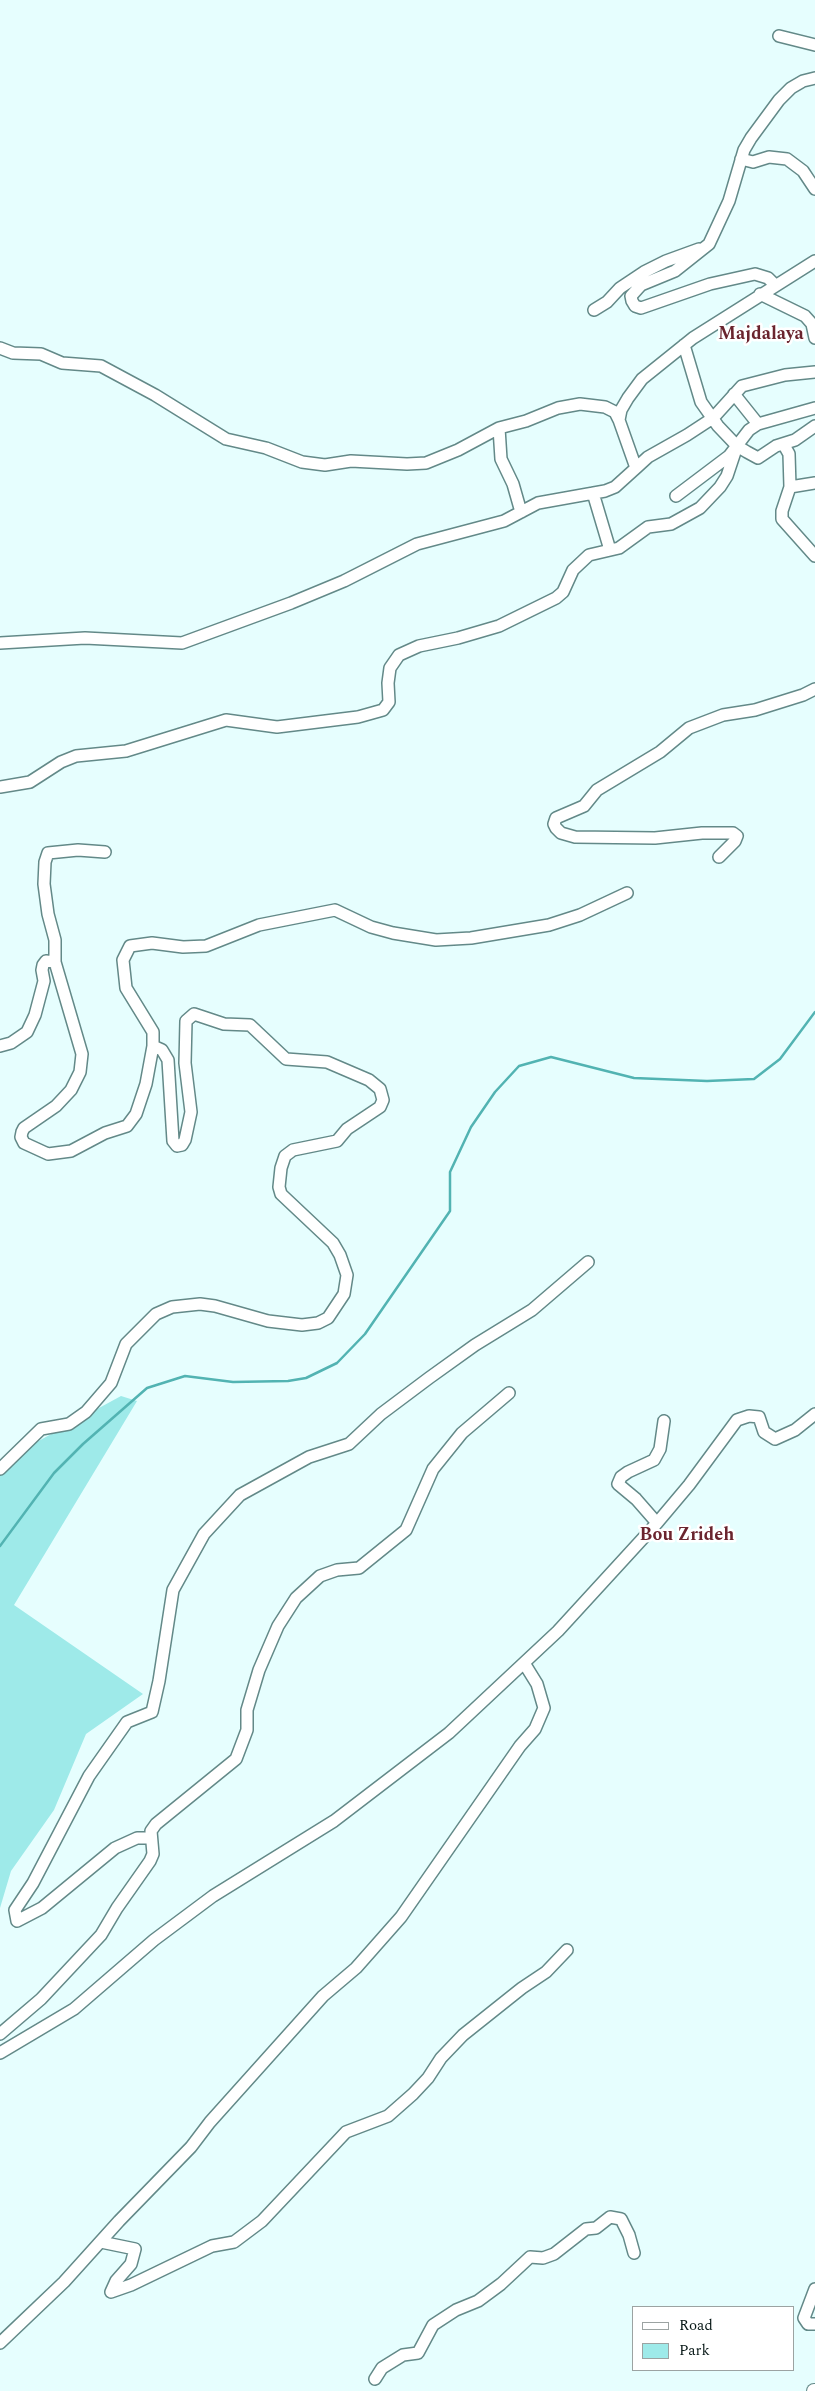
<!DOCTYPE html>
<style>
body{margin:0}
#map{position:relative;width:815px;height:2391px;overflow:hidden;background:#e6fefe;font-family:Spectral,serif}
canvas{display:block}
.legend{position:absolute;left:632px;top:2306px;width:162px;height:65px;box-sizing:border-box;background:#fff;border:1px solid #9ca3a2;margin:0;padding:6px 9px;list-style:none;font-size:15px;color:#081817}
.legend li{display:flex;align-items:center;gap:10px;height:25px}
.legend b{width:25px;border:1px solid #9ca3a2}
</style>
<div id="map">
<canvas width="815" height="2391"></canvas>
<ul class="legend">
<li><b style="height:6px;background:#fff"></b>Road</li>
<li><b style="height:14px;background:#9eeae9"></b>Park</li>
</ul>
</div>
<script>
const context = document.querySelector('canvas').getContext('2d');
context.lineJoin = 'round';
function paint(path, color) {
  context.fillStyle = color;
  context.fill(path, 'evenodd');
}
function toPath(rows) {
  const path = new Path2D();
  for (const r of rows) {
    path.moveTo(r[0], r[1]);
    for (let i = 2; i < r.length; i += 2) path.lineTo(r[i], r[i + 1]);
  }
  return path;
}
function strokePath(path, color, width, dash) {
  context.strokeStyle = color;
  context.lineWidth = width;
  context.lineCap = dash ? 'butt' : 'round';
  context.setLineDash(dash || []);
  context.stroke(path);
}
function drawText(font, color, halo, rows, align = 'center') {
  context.font = font + ' Spectral,serif';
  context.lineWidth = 5;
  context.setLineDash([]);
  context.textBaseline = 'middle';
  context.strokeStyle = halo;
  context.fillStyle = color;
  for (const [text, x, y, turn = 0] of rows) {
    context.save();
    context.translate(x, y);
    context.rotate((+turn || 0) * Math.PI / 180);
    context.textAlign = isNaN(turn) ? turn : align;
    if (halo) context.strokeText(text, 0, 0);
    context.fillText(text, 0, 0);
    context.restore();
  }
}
paint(toPath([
 [121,1396,137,1401,14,1605,143,1694,86,1734,54,1810,11,1871,0,1908,0,1462]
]), '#9eeae9');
strokePath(toPath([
 [0,1546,54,1473,83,1444,147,1388,185,1376,233,1382,288,1381,306,1378,337,1363,365,1334,450,1211,450,1172,471,1127,495,1092,519,1066,551,1057,634,1078,707,1081,754,1079,780,1059,815,1012]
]), '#52b3b2', 2.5);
const minor = toPath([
 [779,36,815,45],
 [741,159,753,162,769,157,787,159,803,171,815,189],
 [775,285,768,278,755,274,710,284,641,308,635,306,632,301,631,296,641,285,675,271,709,244,729,201,744,150,751,138,779,100,791,88,803,81,815,78],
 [760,294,805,316,812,324,815,338],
 [594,310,607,302,620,288,644,272,666,261,699,249],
 [684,345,701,402,718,426,737,446,747,452,758,458,776,446,795,440,815,426],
 [0,348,13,353,41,354,62,363,101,366,155,395,226,439,266,448,302,462,325,465,351,461,407,464,426,463,458,450,499,428],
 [734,394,758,424],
 [784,445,789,454,790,487,782,511,782,519,815,556],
 [636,468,648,457,687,435,713,418,742,386,785,375,815,372],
 [790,487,815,483],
 [593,493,610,550],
 [676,496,729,456,749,430,758,424,815,408],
 [521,512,513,484,501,459,499,428,526,421,558,408,580,404,605,407,615,412,619,420],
 [0,643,85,638,182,643,291,603,344,581,417,544,504,521,538,503,605,491,615,487,636,468,619,420,621,410,628,398,642,379,693,338,815,261],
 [0,787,30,782,61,762,76,756,126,751,226,720,277,727,358,717,383,710,389,702,388,683,390,668,399,655,419,646,458,638,499,626,556,598,563,592,573,570,589,555,619,548,648,527,671,524,700,508,720,487,727,476,737,446],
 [719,857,735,841,737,836,733,833,702,833,655,838,575,837,561,833,556,828,554,824,556,818,584,806,597,790,660,752,689,728,723,715,755,710,803,695,815,689],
 [55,962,55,940,48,914,44,884,45,862,48,853,78,850,105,852],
 [0,1046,11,1043,27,1032,35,1015,44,981,42,970,43,965,46,961,55,962,82,1054,80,1072,71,1090,56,1106,24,1128,22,1132,21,1137,24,1143,48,1154,71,1151,105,1133,127,1126,136,1114,146,1084,153,1046],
 [0,1469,41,1429,69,1424,86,1412,111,1383,126,1344,156,1314,172,1307,200,1304,215,1306,268,1321,302,1325,318,1323,328,1318,344,1294,347,1275,340,1255,333,1243,281,1194,279,1187,281,1168,285,1156,293,1150,337,1141,347,1129,380,1107,383,1100,380,1089,369,1080,327,1062,286,1059,250,1025,224,1024,194,1014,186,1021,185,1063,191,1112,185,1140,182,1145,177,1146,173,1141,168,1060,162,1050,153,1046,153,1032,126,988,123,960,130,946,152,943,183,947,206,946,259,925,335,910,371,927,393,933,436,940,471,938,549,925,580,915,627,893],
 [657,1523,636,1499,618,1484,621,1477,628,1472,654,1460,660,1449,664,1421],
 [150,1838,137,1838,115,1848,42,1908,17,1921,15,1910,33,1883,89,1776,127,1722,152,1712,159,1681,173,1590,204,1534,240,1495,309,1457,349,1444,381,1414,429,1378,475,1345,532,1310,588,1262],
 [0,2034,41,1999,101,1935,117,1908,150,1861,153,1854,151,1831,156,1824,236,1759,247,1730,247,1710,259,1670,278,1626,296,1598,320,1576,337,1570,359,1568,406,1530,433,1469,462,1433,509,1393],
 [0,2053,74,2009,154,1940,213,1896,334,1821,449,1733,558,1631,657,1523,689,1485,737,1420,749,1416,759,1417,764,1432,775,1439,795,1430,815,1414],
 [101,2242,135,2249,131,2264,116,2281,111,2292,131,2285,212,2246,234,2242,262,2221,346,2132,388,2116,413,2094,428,2078,441,2058,463,2035,522,1988,546,1972,567,1950],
 [815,2289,804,2318,808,2324,815,2324],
 [0,2343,64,2282,119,2221,191,2147,210,2122,323,1996,356,1968,401,1917,520,1746,535,1729,544,1708,537,1684,524,1663],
 [375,2379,382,2368,403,2355,418,2353,433,2325,456,2310,478,2301,501,2284,530,2257,543,2258,554,2254,586,2229,596,2228,610,2217,621,2219,629,2235,634,2253]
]);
const major = toPath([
 [814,2391,815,2391]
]);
strokePath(minor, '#638988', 14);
strokePath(major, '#638988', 16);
strokePath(minor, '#fff', 11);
strokePath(major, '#fff', 14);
drawText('bold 18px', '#6a242e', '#fff', [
 ["Majdalaya",761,335],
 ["Bou Zrideh",687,1536]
]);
</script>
